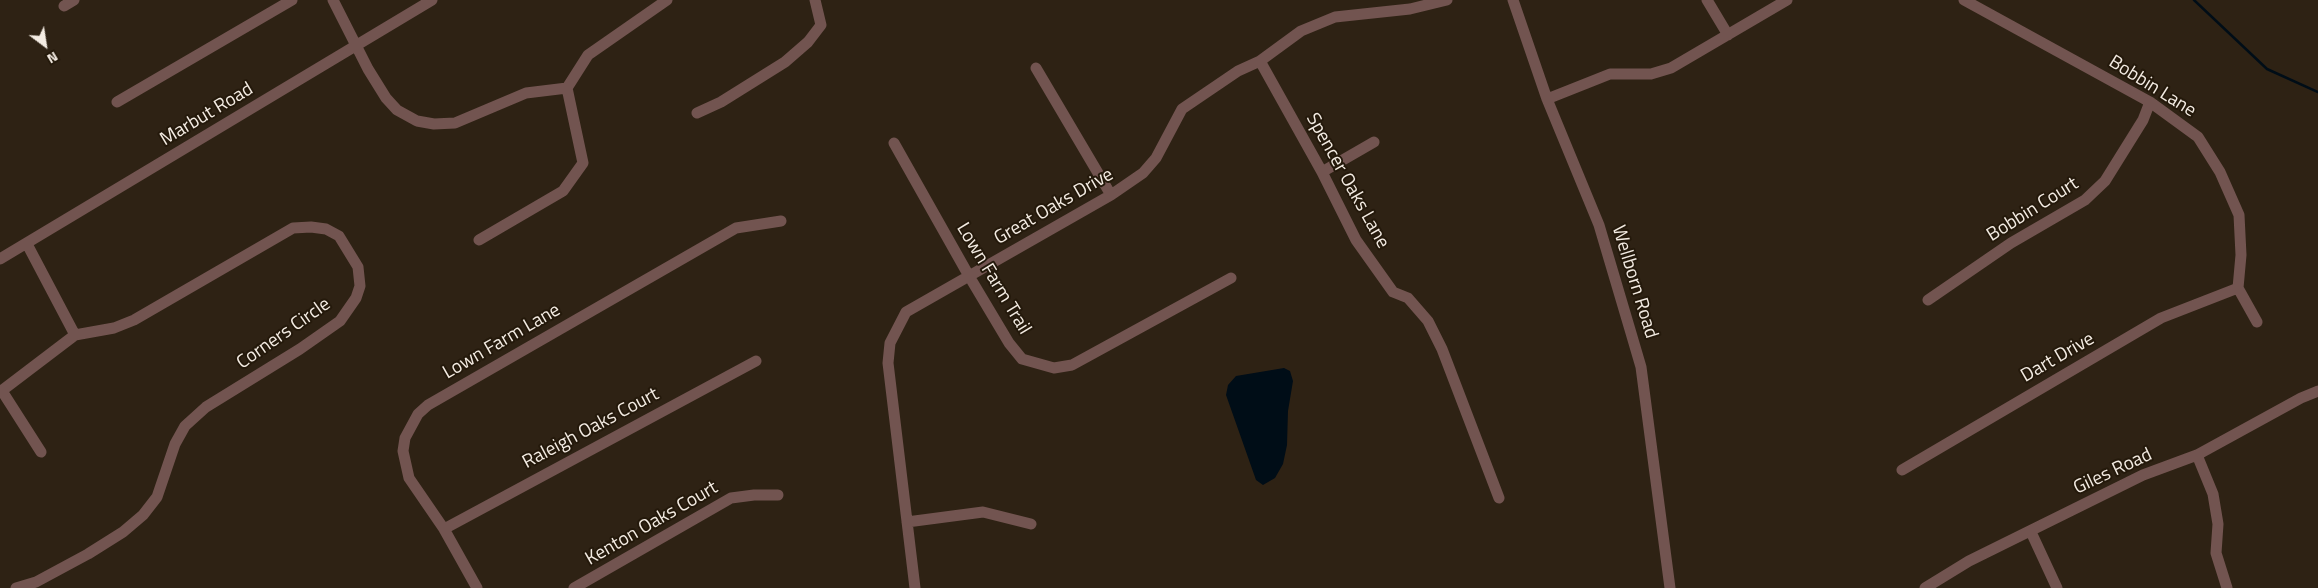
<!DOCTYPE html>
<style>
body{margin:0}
#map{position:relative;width:2318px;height:588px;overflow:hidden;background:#2e2214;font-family:"Titillium Web",sans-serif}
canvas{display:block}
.north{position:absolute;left:20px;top:20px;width:50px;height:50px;-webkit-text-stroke:4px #24190b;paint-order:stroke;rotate:149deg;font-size:14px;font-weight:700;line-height:20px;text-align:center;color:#f4ece3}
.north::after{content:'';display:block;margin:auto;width:18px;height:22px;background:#f4ece3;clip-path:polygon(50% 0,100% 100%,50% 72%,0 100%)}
</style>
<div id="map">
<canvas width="2318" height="588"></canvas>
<div class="north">N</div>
</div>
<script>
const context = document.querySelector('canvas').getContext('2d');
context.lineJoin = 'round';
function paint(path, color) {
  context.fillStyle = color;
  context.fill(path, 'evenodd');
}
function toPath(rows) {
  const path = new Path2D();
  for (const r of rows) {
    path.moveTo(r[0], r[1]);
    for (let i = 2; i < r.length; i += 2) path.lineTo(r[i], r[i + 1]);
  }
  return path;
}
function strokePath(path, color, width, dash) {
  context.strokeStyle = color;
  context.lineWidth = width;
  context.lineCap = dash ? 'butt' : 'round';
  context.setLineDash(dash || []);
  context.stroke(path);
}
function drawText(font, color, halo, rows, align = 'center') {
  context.font = font + ' "Titillium Web",sans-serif';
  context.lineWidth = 4;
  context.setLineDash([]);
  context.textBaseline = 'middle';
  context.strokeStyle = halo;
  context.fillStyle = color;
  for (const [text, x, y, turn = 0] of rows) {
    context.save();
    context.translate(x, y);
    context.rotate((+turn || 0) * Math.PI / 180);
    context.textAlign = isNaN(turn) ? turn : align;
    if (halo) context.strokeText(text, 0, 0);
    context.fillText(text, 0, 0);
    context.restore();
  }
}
paint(toPath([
 [1284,368,1290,371,1293,381,1288,411,1287,445,1283,464,1275,478,1263,485,1256,480,1226,395,1228,385,1236,376]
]), '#000d17');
strokePath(toPath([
 [2194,0,2267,69,2318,92]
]), '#000d17', 2.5);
strokePath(toPath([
 [333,0,368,69,386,98,397,110,417,121,434,124,455,123,526,93,567,88],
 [1513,0,1547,99,1599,225,1631,333,1641,367,1670,588],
 [1707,0,1728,35],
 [1964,0,2150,102,2198,137,2220,172,2239,215,2241,255,2238,288,2257,322],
 [64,6,74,0],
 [1260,61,1322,172,1356,240,1393,292,1408,298,1428,321,1442,349,1499,498],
 [1036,68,1111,195],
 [1547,99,1610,74,1651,74,1671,68,1787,0],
 [117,102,292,0],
 [697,113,721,102,785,62,808,42,821,25,815,0],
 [894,143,969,276,1009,343,1022,359,1054,368,1072,365,1231,278],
 [1322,172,1374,142],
 [479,240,563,191,583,163,567,88,588,55,667,0],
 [27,244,75,335],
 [0,259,432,0],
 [1928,300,2011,243,2085,200,2105,181,2143,120,2150,102],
 [2,391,41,452],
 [0,392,75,335,114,328,134,320,293,228,311,227,326,229,339,236,358,267,360,286,356,298,340,321,300,349,206,407,185,426,175,444,157,497,143,515,123,532,88,554,36,582,16,588],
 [2197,455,2213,494,2218,524,2216,553,2227,588],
 [1902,470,2161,318,2238,288],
 [907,522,983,512,1031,524],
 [444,529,756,361],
 [2031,532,2057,588],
 [477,588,444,529,409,478,403,451,405,438,418,414,428,405,736,228,781,221],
 [574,588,731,498,754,495,778,495],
 [915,588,888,363,890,343,906,312,1111,195,1143,173,1156,158,1182,109,1238,71,1260,61,1301,31,1335,17,1410,9,1447,0],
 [1925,588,1969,561,2143,475,2197,455,2301,398,2318,391]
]), '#725450', 11);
drawText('19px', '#f4ece3', '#24190b', [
 ["Bobbin Lane",2152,87,32],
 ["Marbut Road",207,115,-31],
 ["Spencer Oaks Lane",1347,181,61],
 ["Great Oaks Drive",1054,207,-30],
 ["Bobbin Court",2033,210,-32],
 ["Lown Farm Trail",993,279,59],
 ["Wellborn Road",1634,282,73],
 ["Corners Circle",284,334,-35],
 ["Lown Farm Lane",502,342,-30],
 ["Dart Drive",2058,358,-30],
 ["Raleigh Oaks Court",591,429,-28],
 ["Giles Road",2113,472,-25],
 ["Kenton Oaks Court",652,524,-30]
]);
</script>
